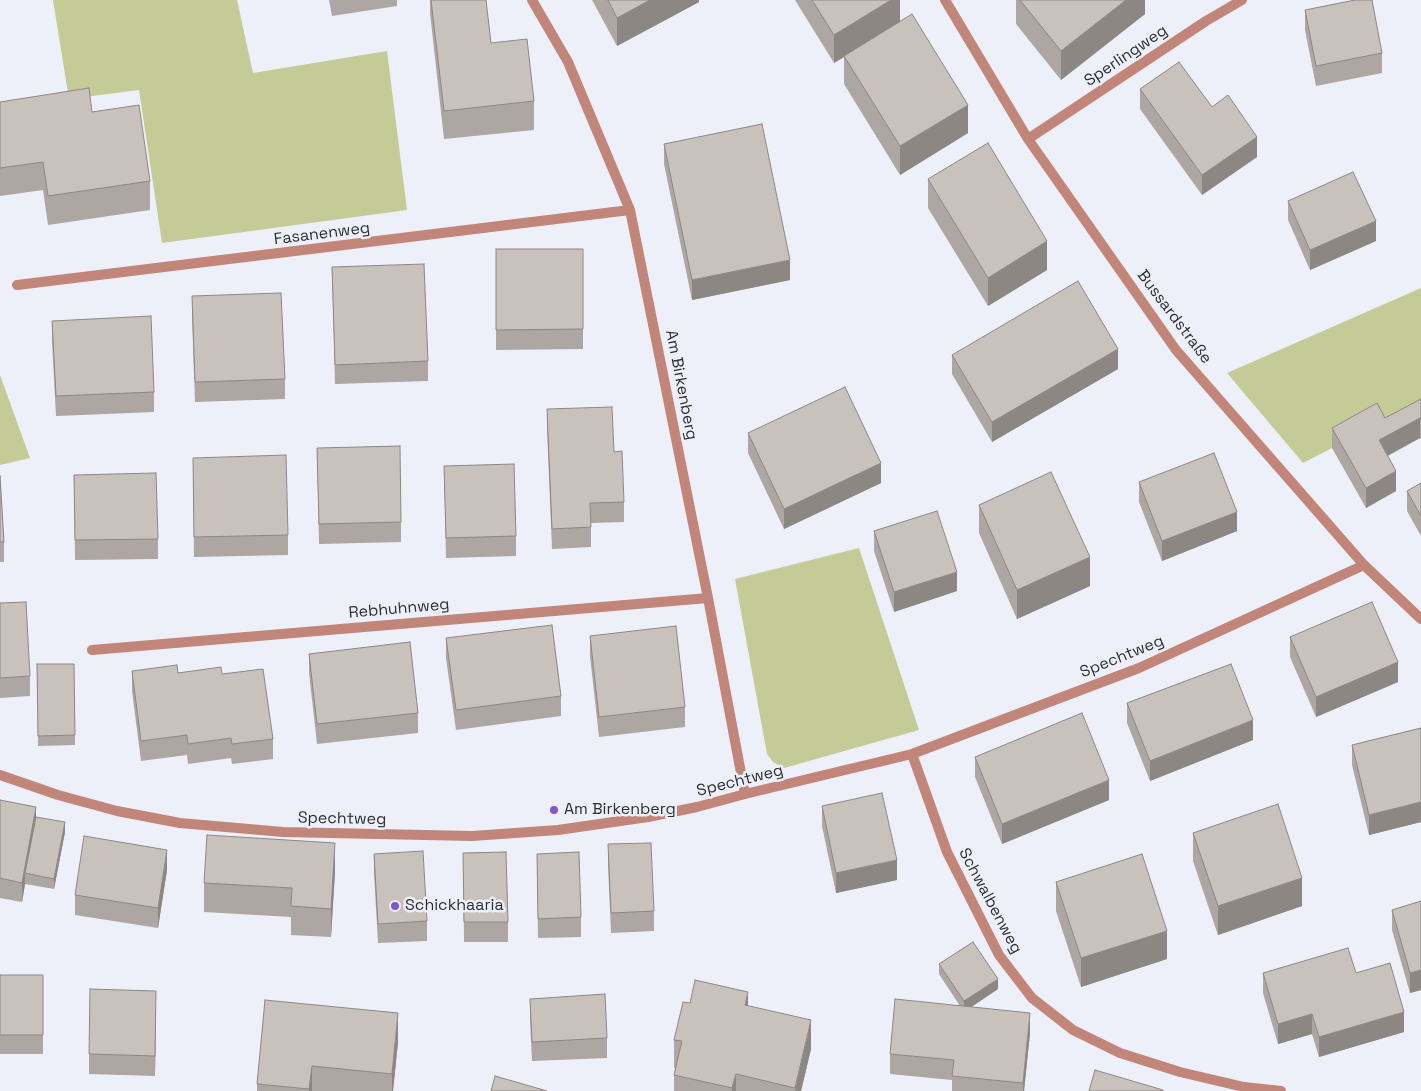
<!DOCTYPE html>
<meta charset="utf-8">
<style>
body{margin:0}
canvas{display:block;background:#eef0f9}
</style>
<canvas width="1421" height="1091"></canvas>
<script>
const context = document.querySelector('canvas').getContext('2d');
context.lineJoin = 'round';
function paint(path, color) {
  context.fillStyle = color;
  context.fill(path, 'evenodd');
}
function toPath(rows) {
  const path = new Path2D();
  for (const r of rows) {
    path.moveTo(r[0], r[1]);
    for (let i = 2; i < r.length; i += 2) path.lineTo(r[i], r[i + 1]);
  }
  return path;
}
function strokePath(path, color, width, dash) {
  context.strokeStyle = color;
  context.lineWidth = width;
  context.lineCap = dash ? 'butt' : 'round';
  context.setLineDash(dash || []);
  context.stroke(path);
}
function drawText(font, color, halo, rows, align = 'center') {
  context.font = font + ' "Space Grotesk",sans-serif';
  context.lineWidth = 5;
  context.setLineDash([]);
  context.textBaseline = 'middle';
  context.strokeStyle = halo;
  context.fillStyle = color;
  for (const [text, x, y, turn = 0] of rows) {
    context.save();
    context.translate(x, y);
    context.rotate((+turn || 0) * Math.PI / 180);
    context.textAlign = isNaN(turn) ? turn : align;
    if (halo) context.strokeText(text, 0, 0);
    context.fillText(text, 0, 0);
    context.restore();
  }
}
paint(toPath([
 [53,0,237,0,253,73,387,51,407,210,162,243,139,90,69,99],
 [1421,288,1421,402,1303,463,1227,373],
 [0,375,30,458,0,465],
 [859,548,919,730,784,768,773,762,767,754,735,579]
]), '#c4cb97');
strokePath(toPath([
 [532,0,568,62,630,210,708,598,745,794],
 [945,0,1028,139,1176,350,1364,565,1421,619],
 [1028,139,1206,21,1242,0],
 [17,285,630,210],
 [92,650,708,598],
 [912,754,947,852,999,955,1032,998,1073,1030,1120,1053,1180,1072,1244,1087,1281,1091],
 [0,775,58,795,117,811,180,823,283,832,472,836,558,830,648,817,697,807,745,794,912,754,1139,668,1364,565]
]), '#c28579', 10);
paint(toPath([
 [329,0,397,0,397,6,332,16],
 [430,0,486,0,491,43,534,101,534,130,444,139,430,13],
 [592,0,699,0,699,2,617,46],
 [795,0,900,0,900,22,968,133,900,175,844,84,844,57,834,63],
 [1016,0,1145,0,1145,14,1061,80,1016,24],
 [1305,10,1382,53,1382,73,1316,86,1305,30],
 [1140,89,1212,107,1257,157,1202,195,1140,109],
 [0,102,92,112,150,181,150,210,48,225,43,190,0,196],
 [664,144,790,280,692,300,664,164],
 [928,179,1047,270,988,306,928,208],
 [1288,201,1376,241,1310,270,1288,220],
 [496,249,583,249,583,349,496,350],
 [332,267,428,361,428,381,335,384],
 [192,296,285,379,285,399,195,402,192,316],
 [52,321,154,392,154,412,56,416,52,341],
 [952,355,1118,369,992,442,952,374],
 [1421,399,1421,439,1420,438,1388,456,1396,491,1366,508,1332,448,1332,428,1385,418],
 [547,409,614,452,624,502,624,522,591,523,591,547,552,549,547,429],
 [748,433,881,483,784,529,748,453],
 [317,448,401,522,401,542,319,544],
 [193,458,288,535,288,555,194,557],
 [444,466,516,536,516,556,446,558],
 [74,475,158,539,158,559,75,560],
 [0,476,4,542,4,562,0,562],
 [1139,482,1237,531,1162,561,1139,502],
 [1421,483,1421,536,1407,511,1407,491],
 [979,505,1090,586,1017,619,979,533],
 [874,531,957,591,894,612,874,551],
 [0,603,30,676,30,696,0,698],
 [590,636,685,707,685,727,599,737,590,656],
 [1290,637,1398,682,1316,717,1290,657],
 [446,638,561,696,561,716,456,730,446,658],
 [309,654,418,713,418,733,317,744,309,673],
 [37,664,74,664,75,745,38,746],
 [132,671,222,674,273,739,273,759,232,764,231,758,188,764,187,755,141,761,132,691],
 [1127,703,1253,740,1150,781,1127,723],
 [1421,728,1421,822,1369,835,1352,765,1352,745],
 [975,757,1109,800,1002,844,975,777],
 [0,800,36,817,65,832,54,889,25,884,22,902,0,898],
 [822,806,897,880,836,893,822,826],
 [1193,833,1302,906,1218,935,1193,861],
 [608,844,654,911,654,931,611,933,608,864],
 [463,853,508,922,508,942,464,942],
 [374,854,427,921,427,941,378,943,374,874],
 [537,854,581,917,581,937,538,938],
 [167,870,158,928,75,915,75,895],
 [335,872,331,937,291,935,291,917,204,912,204,883],
 [1056,882,1167,959,1081,987,1056,911],
 [1421,901,1421,990,1410,993,1392,930,1392,910],
 [939,964,998,989,971,1007,1030,1033,1024,1091,952,1091,952,1080,890,1074,890,1054,960,1006,939,974],
 [1263,973,1356,973,1404,1032,1319,1057,1312,1034,1278,1044,1263,993],
 [0,975,43,975,43,1054,0,1054],
 [530,999,607,1038,607,1058,532,1061,530,1019],
 [265,1000,398,1042,393,1091,257,1091,257,1084],
 [690,1003,748,1006,811,1049,801,1091,674,1091,674,1075,675,1068,674,1068,674,1040],
 [156,1011,155,1076,89,1074,89,1054]
]), '#ada6a2');
paint(toPath([
 [650,0,699,0,699,2,617,46,617,18],
 [891,0,900,0,900,23,844,56,844,57,834,63,834,35],
 [1126,0,1145,0,1145,14,1061,80,1061,51],
 [968,105,968,133,900,175,900,146],
 [1257,137,1257,157,1202,195,1202,175],
 [1376,221,1376,241,1310,270,1310,250],
 [1047,241,1047,270,988,306,988,278],
 [790,260,790,280,692,300,692,280],
 [1118,349,1118,369,992,442,992,422],
 [1420,418,1420,438,1379,460,1379,440],
 [881,463,881,483,784,529,784,509],
 [1396,471,1396,491,1366,508,1366,488],
 [1237,512,1237,531,1162,561,1162,541],
 [1090,557,1090,586,1017,619,1017,590],
 [957,572,957,591,894,612,894,592],
 [1398,662,1398,682,1316,717,1316,697],
 [1253,720,1253,740,1150,781,1150,761],
 [1109,780,1109,800,1002,844,1002,824],
 [1421,802,1421,822,1369,835,1369,815],
 [36,807,36,827,25,873,25,884,22,902,22,883],
 [65,822,65,832,54,889,54,879],
 [335,843,335,872,331,937,331,909],
 [167,850,167,870,158,928,158,908],
 [897,860,897,880,836,893,836,873],
 [1302,878,1302,906,1218,935,1218,906],
 [1167,931,1167,959,1081,987,1081,958],
 [1421,970,1421,990,1410,993,1410,973],
 [998,979,998,989,964,1012,964,1001],
 [156,991,156,1011,155,1076,155,1056],
 [748,992,748,1021,745,1005],
 [1404,1012,1404,1032,1319,1057,1319,1037],
 [398,1013,398,1042,393,1091,392,1091,392,1074],
 [1030,1013,1030,1033,1024,1091,1023,1091,1023,1083],
 [1312,1014,1312,1034,1278,1044,1278,1024],
 [811,1020,811,1049,801,1091,795,1091],
 [312,1066,312,1091,309,1091,309,1089],
 [736,1074,736,1091,732,1091,732,1088]
]), '#8d8784');
const building = toPath([
 [431,0,486,0,491,43,527,39,534,101,444,111,431,0],
 [608,0,650,0,617,18,608,0],
 [812,0,891,0,834,35,812,0],
 [1020,0,1126,0,1061,51,1020,0],
 [1355,0,1372,0,1382,53,1316,66,1305,10,1355,0],
 [912,14,968,105,900,146,844,56,912,14],
 [1179,62,1212,107,1228,95,1257,137,1202,175,1140,89,1179,62],
 [89,88,92,112,139,105,150,181,48,196,43,162,0,168,0,102,89,88],
 [762,124,790,260,692,280,664,144,762,124],
 [988,143,1047,241,988,278,928,179,988,143],
 [1353,172,1376,221,1310,250,1288,201,1353,172],
 [496,249,583,249,583,329,496,330,496,249],
 [424,264,428,361,335,365,332,267,424,264],
 [1078,281,1118,349,992,422,952,355,1078,281],
 [281,293,285,379,195,382,192,296,281,293],
 [151,316,154,392,56,396,52,321,151,316],
 [845,387,881,463,784,509,748,433,845,387],
 [1421,399,1421,419,1420,418,1379,440,1396,471,1366,488,1332,428,1377,403,1385,418,1421,399],
 [612,407,614,452,622,451,624,502,590,503,591,527,552,529,547,409,612,407],
 [400,446,401,522,319,524,317,448,400,446],
 [1214,453,1237,512,1162,541,1139,482,1214,453],
 [286,455,288,535,194,537,193,458,286,455],
 [514,464,516,536,446,538,444,466,514,464],
 [1051,472,1090,557,1017,590,979,505,1051,472],
 [156,473,158,539,75,540,74,475,156,473],
 [0,476,4,542,0,542,0,476],
 [1421,483,1421,516,1407,491,1421,483],
 [937,511,957,572,894,592,874,531,937,511],
 [26,602,30,676,0,678,0,603,26,602],
 [1372,602,1398,662,1316,697,1290,637,1372,602],
 [552,625,561,696,456,710,446,638,552,625],
 [676,626,685,707,599,717,590,636,676,626],
 [410,642,418,713,317,724,309,654,410,642],
 [37,664,74,664,75,735,38,736,37,664],
 [1231,664,1253,720,1150,761,1127,703,1231,664],
 [177,665,178,673,221,667,222,674,263,669,273,739,232,744,231,738,188,744,187,735,141,741,132,671,177,665],
 [1082,713,1109,780,1002,824,975,757,1082,713],
 [1421,728,1421,802,1369,815,1352,745,1421,728],
 [882,793,897,860,836,873,822,806,882,793],
 [0,800,36,807,22,883,0,878,0,800],
 [1278,804,1302,878,1218,906,1193,833,1278,804],
 [36,817,65,822,54,879,25,873,36,817],
 [207,835,335,843,331,909,291,906,292,888,204,883,207,835],
 [84,836,167,850,158,908,75,895,84,836],
 [651,843,654,911,611,913,608,844,651,843],
 [423,851,427,921,378,924,374,854,423,851],
 [506,852,508,922,464,922,463,853,506,852],
 [579,852,581,917,538,919,537,854,579,852],
 [1142,854,1167,931,1081,958,1056,882,1142,854],
 [1421,901,1421,970,1410,973,1392,910,1421,901],
 [973,942,998,979,964,1001,939,964,973,942],
 [1348,948,1356,973,1390,963,1404,1012,1319,1037,1312,1014,1278,1024,1263,973,1348,948],
 [0,975,43,975,43,1035,0,1035,0,975],
 [695,980,748,992,745,1005,811,1020,795,1088,736,1074,732,1088,674,1075,682,1041,674,1040,683,1002,690,1003,695,980],
 [90,989,156,991,155,1056,89,1054,90,989],
 [605,994,607,1038,532,1042,530,999,605,994],
 [895,999,1030,1013,1023,1083,952,1076,954,1060,890,1054,895,999],
 [265,1000,398,1013,392,1074,312,1066,309,1089,257,1084,265,1000],
 [1095,1070,1163,1090,1163,1091,1089,1091,1095,1070],
 [495,1076,547,1091,491,1091,495,1076]
]);
paint(building, '#c9c1bc');
strokePath(building, '#8d8784', 1);
for (const [x, y, r, color] of [
 [554,810,5,"#8156cf"],
 [395,906,5,"#8156cf"]
]) {
  const dot = new Path2D();
  dot.arc(x, y, r, 0, 2 * Math.PI);
  context.fillStyle = color;
  context.fill(dot);
  strokePath(dot, '#eef0f9', 2);
}
drawText('16px', '#2e2f32', '#eef0f9', [
 ["Sperlingweg",1126,56,-34],
 ["Fasanenweg",322,234,-7],
 ["Bussardstraße",1174,317,53],
 ["Am Birkenberg",681,385,79],
 ["Rebhuhnweg",399,609,-5],
 ["Spechtweg",1122,657,-22],
 ["Spechtweg",740,781,-14],
 ["Spechtweg",342,819,1],
 ["Schwalbenweg",990,901,62]
]);
drawText('16px', '#2e2f32', '#eef0f9', [
 ["Am Birkenberg",564,810],
 ["Schickhaaria",405,906]
], 'left');
</script>
